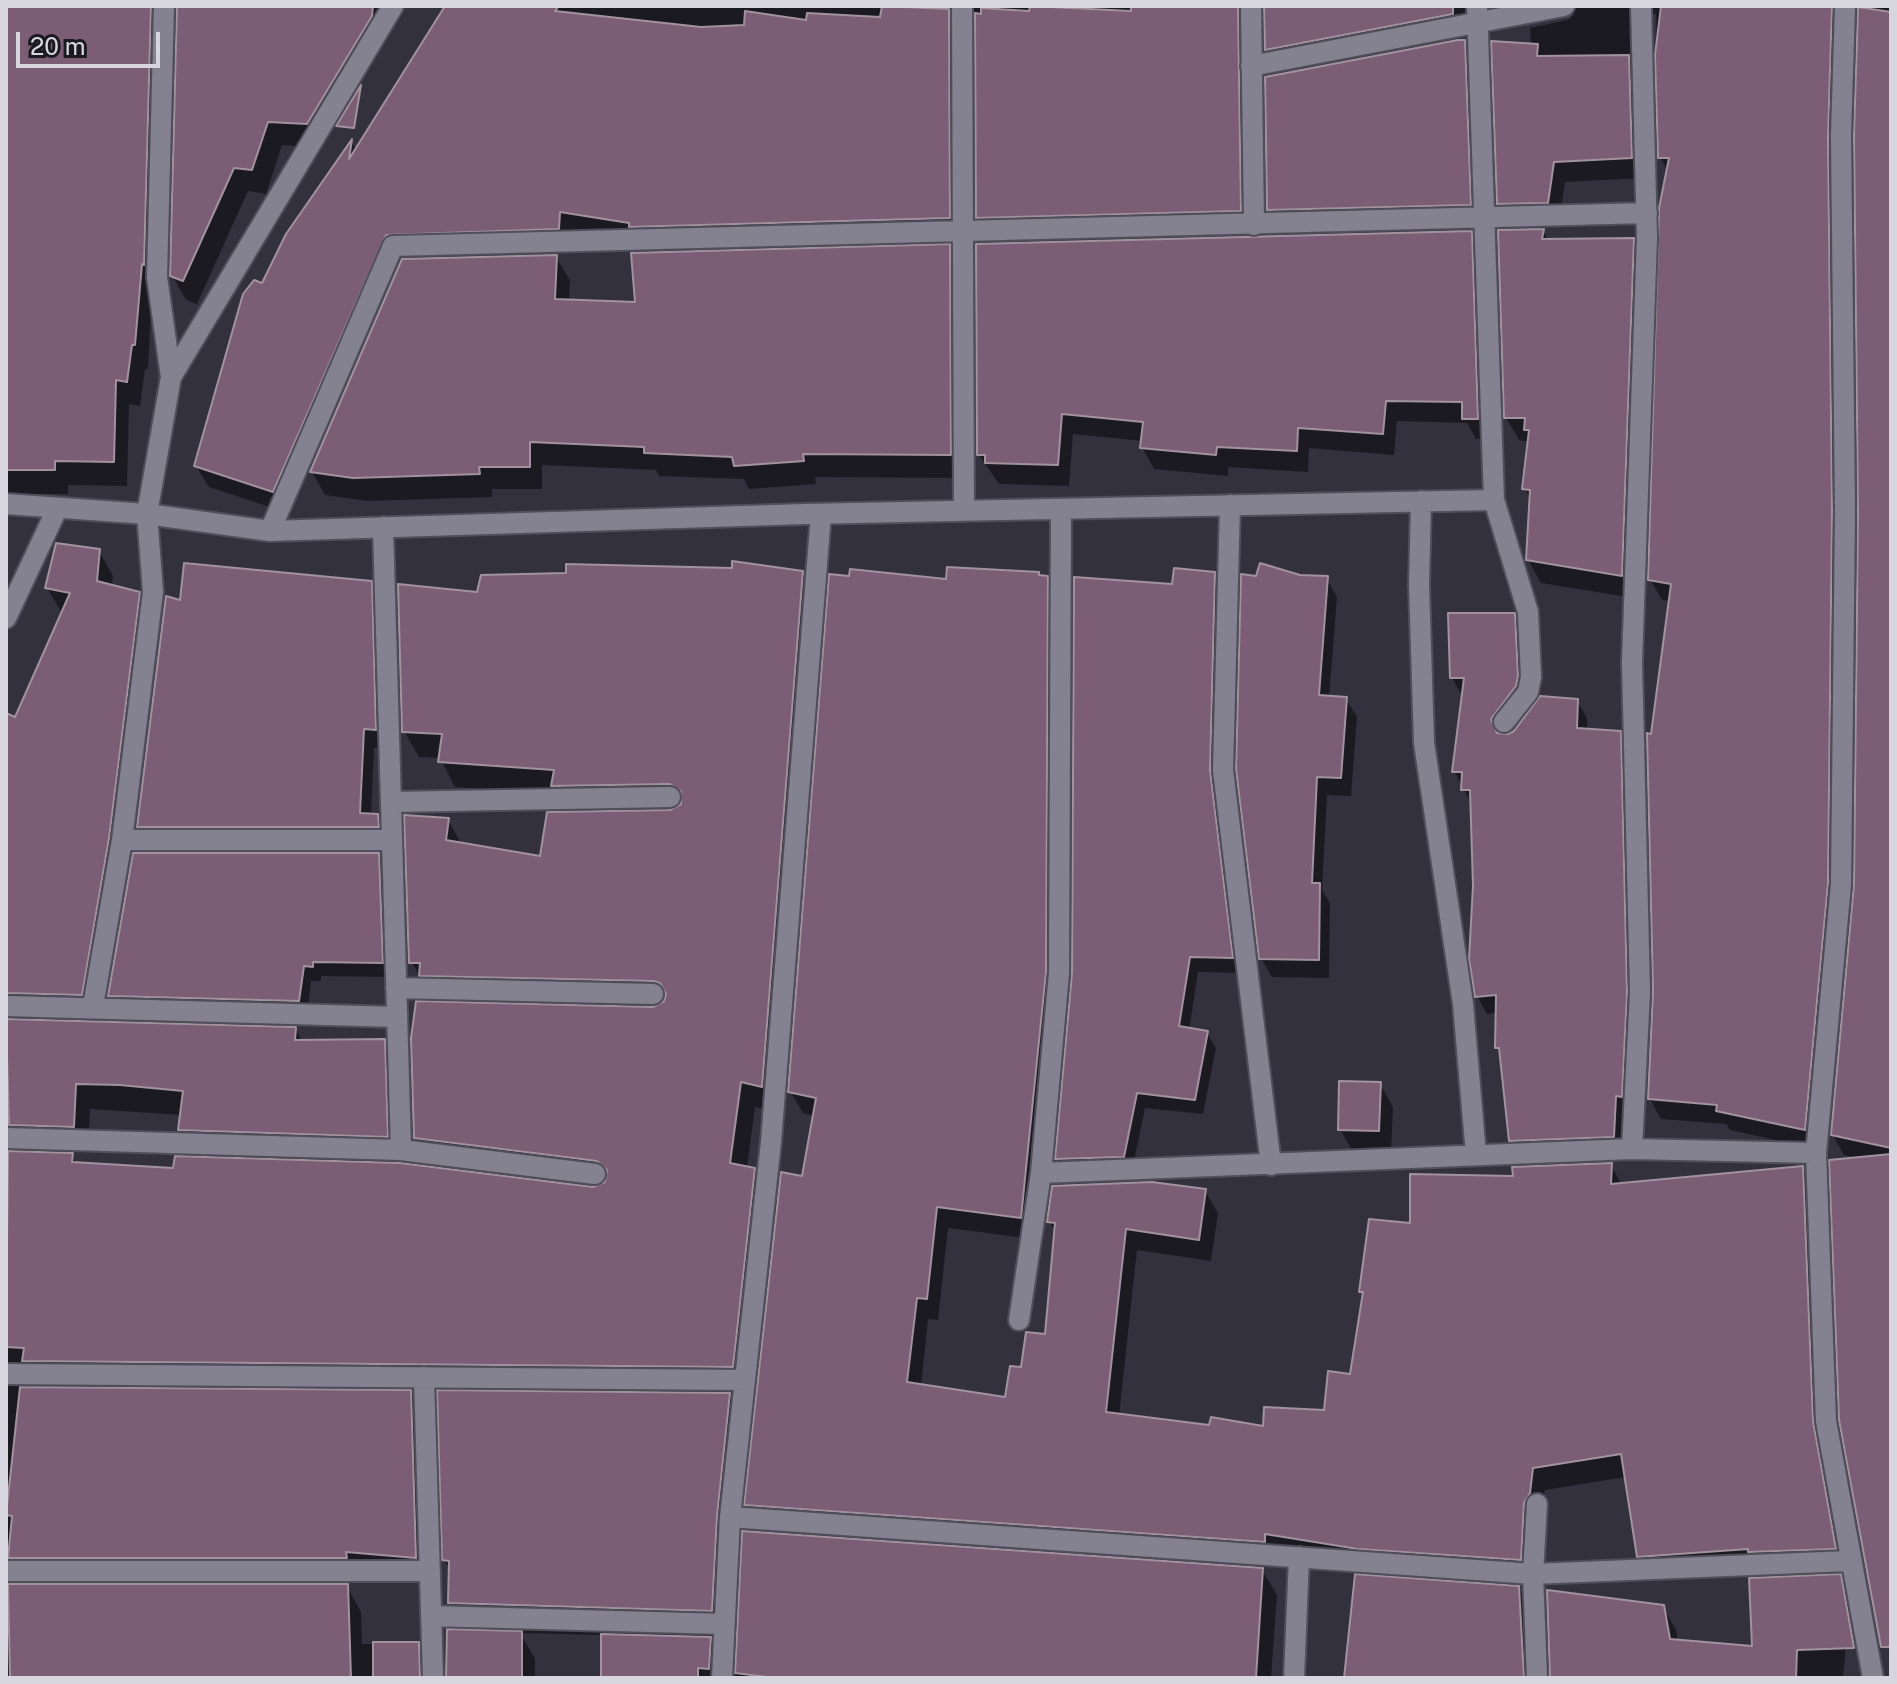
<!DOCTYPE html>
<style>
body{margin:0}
#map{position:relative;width:1897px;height:1684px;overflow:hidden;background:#34313f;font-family:"Public Sans",sans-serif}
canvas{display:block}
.frame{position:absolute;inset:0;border:8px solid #d7d6de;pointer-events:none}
.scale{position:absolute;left:16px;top:32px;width:144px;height:36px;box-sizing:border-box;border:4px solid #d7d6de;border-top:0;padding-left:10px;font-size:24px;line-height:28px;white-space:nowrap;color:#d7d6de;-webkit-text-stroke:6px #1c1a21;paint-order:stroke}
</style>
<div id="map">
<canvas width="1897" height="1684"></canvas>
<div class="frame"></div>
<div class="scale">20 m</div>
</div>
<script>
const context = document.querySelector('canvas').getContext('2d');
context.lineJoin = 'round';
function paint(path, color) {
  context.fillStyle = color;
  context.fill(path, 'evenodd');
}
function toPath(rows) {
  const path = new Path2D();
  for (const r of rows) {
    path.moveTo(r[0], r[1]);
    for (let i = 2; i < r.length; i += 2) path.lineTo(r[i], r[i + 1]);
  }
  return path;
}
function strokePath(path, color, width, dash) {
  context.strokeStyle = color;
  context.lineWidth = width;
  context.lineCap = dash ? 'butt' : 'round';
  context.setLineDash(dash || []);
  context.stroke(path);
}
paint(toPath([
 [6,6,390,6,385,41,321,148,282,145,266,194,248,191,197,304,186,300,172,275,179,17,166,24,148,369,145,369,140,406,129,404,127,486,68,485,68,494,6,494],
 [447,6,1465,6,1464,35,1279,70,1267,50,1265,15,1255,16,1252,231,990,238,978,217,977,14,974,13,962,20,961,239,398,255,285,512,209,487,196,466,263,286,287,235,352,143,357,151],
 [1533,6,1891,6,1891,1660,1841,1419,1860,1158,1844,1155,1833,1135,1856,884,1860,511,1858,12,1845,19,1838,905,1816,1149,1730,1130,1726,1124,1661,1119,1650,1099,1655,992,1653,736,1671,601,1662,600,1650,579,1668,172,1660,157,1656,14,1645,15,1642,178,1565,182,1559,222,1510,224,1499,203,1531,45,1530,28,1568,20,1575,14,1541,19],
 [1464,42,1477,65,1483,227,1282,233,1269,209],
 [1543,231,1549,241,1633,240,1646,264,1634,598,1541,583,1528,560,1532,501,1524,488,1529,441,1520,441,1506,418],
 [1471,233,1483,254,1489,439,1476,439,1467,423,1397,421,1394,455,1309,448,1308,472,1228,467,1228,476,1154,469,1142,447,1143,441,1073,434,1069,486,999,484,979,455,978,246],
 [949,246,962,269,963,478,815,477,816,484,749,489,744,479,659,476,656,470,542,465,542,489,492,489,492,497,367,501,325,495,312,472,556,257,570,280,569,302,637,304],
 [99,551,113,576,112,586,139,592,153,618,123,865,95,1024,295,1029,303,1042,384,1041,398,1066,401,1165,593,1189,607,1186,431,1164,416,1138,438,1004,411,962,448,820,462,845,542,858,569,814,558,794,455,787,440,758,419,757,404,731,479,594,802,572,817,598,776,1111,755,1107,747,1168,754,1169,769,1195,747,1392,728,1392,746,1423,728,1638,709,1638,725,1664,724,1678,603,1678,603,1635,520,1633,535,1659,535,1678,447,1678,467,1632,450,1603,451,1571,444,1560,439,1389,408,1389,425,1418,430,1583,360,1577,360,1583,345,1583,361,1612,362,1644,418,1644,433,1670,433,1678,6,1678,6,766,63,615,47,588],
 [90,1109,182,1115,180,1130,197,1159,175,1170,77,1165,69,1152,88,1152],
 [1038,573,1047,578,1059,599,1057,996,1033,1239,948,1228,938,1320,928,1319,921,1386,1007,1400,1047,1336,1056,1233,1049,1221,1205,1191,1218,1213,1211,1261,1137,1250,1119,1416,1210,1427,1265,1428,1326,1412,1352,1376,1365,1297,1361,1291,1412,1225,1516,1178,1611,1165,1622,1185,1802,1168,1815,1190,1847,1570,1651,1578,1638,1556,1626,1477,1545,1490,1532,1581,759,1526,746,1505,815,1116,803,1113,790,1091,948,581],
 [1214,574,1223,589,1240,973,1198,972,1189,1030,1207,1033,1216,1048,1203,1114,1145,1108,1132,1171,1066,1174,1057,1159,1074,973,1173,586],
 [1300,577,1326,578,1337,597,1329,697,1346,699,1357,717,1351,796,1327,795,1322,890,1330,903,1329,978,1272,977,1261,958],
 [370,583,381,602,386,748,374,748,371,815,377,816,388,835,150,845,139,827,182,602],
 [1513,615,1524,632,1525,705,1501,738,1577,701,1587,718,1587,731,1619,733,1630,751,1636,1011,1623,1154,1522,1158,1511,1140,1502,1056,1497,1047,1497,1013,1487,1014,1477,996,1472,805,1454,771,1462,696,1452,678],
 [378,855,387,870,390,977,321,976,321,981,311,981,307,1015,119,1010,110,995],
 [1380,1084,1393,1107,1391,1153,1353,1152,1340,1129],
 [744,1533,1262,1570,1277,1595,1271,1678,735,1678],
 [1837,1576,1850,1600,1843,1678,1558,1678,1663,1607,1676,1630,1678,1642,1754,1648],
 [1357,1577,1519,1589,1533,1612,1532,1678,1346,1678]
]), '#0007');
const building = toPath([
 [6,6,151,6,144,265,142,264,135,345,132,345,127,382,116,380,114,462,55,461,55,470,6,470,6,6],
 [177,6,373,6,372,16,307,124,268,122,252,170,234,168,183,281,170,276,177,6],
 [445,6,559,6,555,11,701,27,744,25,745,11,806,20,807,13,880,17,882,6,949,9,950,218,629,227,629,223,560,212,559,229,386,235,273,492,194,466,243,294,254,280,262,283,286,234,352,139,349,159,445,6],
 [1030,6,1131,11,1131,6,1238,6,1241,211,976,218,975,13,981,14,981,8,1029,11,1030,6],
 [1264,6,1453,6,1453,14,1265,50,1264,6],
 [1661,6,1832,6,1828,135,1832,511,1828,883,1805,1130,1716,1111,1717,1105,1648,1099,1653,992,1647,733,1651,734,1671,584,1648,580,1659,208,1669,158,1658,158,1655,55,1661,6],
 [1858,7,1891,12,1891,1148,1831,1135,1854,884,1858,511,1854,135,1858,7],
 [1458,40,1465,40,1471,205,1267,210,1265,77,1458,40],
 [1491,41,1538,44,1537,56,1629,55,1632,158,1554,162,1548,203,1497,204,1491,41],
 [361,85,354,128,336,126,361,85],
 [1544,229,1542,239,1634,238,1622,576,1526,560,1530,490,1522,489,1529,430,1524,430,1525,418,1504,418,1498,230,1544,229],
 [1472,231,1478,419,1462,419,1462,402,1386,401,1383,434,1298,428,1297,451,1217,447,1216,455,1140,448,1143,422,1062,414,1058,465,985,463,985,455,977,455,976,244,1472,231],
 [950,244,951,455,803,454,804,461,734,466,732,457,644,453,644,447,530,442,530,467,479,467,480,474,353,478,310,472,402,259,557,255,555,299,635,302,631,253,950,244],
 [56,543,100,549,97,581,140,592,109,838,82,995,6,993,6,713,15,717,70,593,45,588,56,543],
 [732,561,803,571,762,1087,741,1082,730,1163,755,1168,733,1367,22,1361,24,1348,6,1347,8,1151,73,1153,72,1162,173,1168,175,1156,400,1163,593,1187,605,1182,607,1170,597,1161,414,1138,411,1038,416,1001,653,1007,664,1001,666,994,660,983,653,981,419,976,420,963,409,963,404,815,449,818,446,840,540,856,547,812,670,810,681,804,681,791,670,784,551,786,554,770,438,762,442,734,402,732,398,584,477,592,481,575,566,573,566,564,732,568,732,561],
 [184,563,372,581,376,730,364,729,360,813,378,814,379,827,137,827,166,596,180,600,184,563],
 [1260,563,1300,575,1328,576,1319,695,1347,697,1341,778,1317,777,1312,883,1320,883,1319,960,1259,959,1236,769,1241,574,1256,576,1260,563],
 [947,567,1039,572,1039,575,1048,576,1046,972,1021,1218,937,1207,927,1299,917,1298,907,1382,1005,1397,1010,1366,1021,1367,1026,1332,1045,1334,1055,1223,1047,1222,1052,1186,1152,1182,1206,1189,1199,1240,1126,1229,1106,1412,1209,1425,1211,1417,1263,1426,1264,1407,1324,1410,1328,1371,1350,1374,1363,1292,1359,1292,1369,1219,1410,1223,1410,1174,1513,1176,1512,1167,1612,1163,1611,1184,1803,1166,1813,1421,1836,1549,1748,1552,1748,1549,1637,1557,1621,1454,1533,1468,1530,1493,1524,1503,1521,1560,1358,1549,1265,1534,1265,1542,744,1505,781,1172,802,1176,816,1098,788,1092,829,574,849,576,850,569,946,579,947,567],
 [1174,568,1215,572,1210,770,1233,958,1190,957,1179,1026,1208,1031,1195,1100,1137,1093,1124,1157,1055,1159,1072,973,1074,577,1172,584,1174,568],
 [1448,613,1515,613,1518,676,1516,686,1491,719,1497,733,1508,734,1514,731,1540,696,1578,699,1577,728,1621,731,1627,992,1622,1097,1616,1096,1614,1137,1509,1141,1499,1048,1495,1048,1496,995,1475,997,1469,959,1473,886,1470,790,1461,790,1462,772,1452,772,1464,678,1450,678,1448,613],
 [133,853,379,853,383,963,313,962,313,967,304,966,299,1001,108,996,133,853],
 [6,1019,296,1027,295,1040,385,1039,388,1137,178,1130,183,1091,120,1085,76,1084,74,1127,9,1125,6,1019],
 [1339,1081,1381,1082,1379,1131,1338,1130,1339,1081],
 [1891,1154,1891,1647,1881,1647,1839,1420,1829,1160,1891,1154],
 [20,1387,411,1390,416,1558,346,1552,347,1558,8,1558,12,1516,6,1515,20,1387],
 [437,1390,730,1393,717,1516,712,1611,448,1603,449,1561,442,1560,437,1390],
 [742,1531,1263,1568,1256,1678,776,1678,735,1673,742,1531],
 [1355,1574,1519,1586,1524,1678,1344,1678,1355,1574],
 [1841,1574,1854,1648,1797,1650,1796,1678,1550,1678,1547,1590,1664,1605,1670,1639,1752,1646,1749,1578,1841,1574],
 [8,1584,348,1584,351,1678,10,1678,8,1584],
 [447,1629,522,1631,522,1678,446,1678,447,1629],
 [601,1634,711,1637,709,1669,698,1668,698,1678,601,1678,601,1634],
 [373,1642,419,1642,420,1678,373,1678,373,1642]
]);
paint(building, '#7b5d75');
strokePath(building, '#a2929e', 2);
const minor = toPath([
 [164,6,157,277,171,377],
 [962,6,964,511],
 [1251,6,1254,225],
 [1477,6,1494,500,1528,612,1531,677,1528,692,1504,722],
 [1845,6,1841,135,1845,511,1841,884,1816,1153,1826,1421,1873,1678],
 [1251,66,1564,6],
 [1421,501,1419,585,1424,743,1463,1004,1476,1155],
 [6,504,147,514,270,531,805,514,1494,500],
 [1230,505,1223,770,1271,1165],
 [383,527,401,1150],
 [270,531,393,246,1647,213],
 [6,618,57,509],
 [391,802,670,797],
 [122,840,392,840],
 [396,988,653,994],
 [6,1006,397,1017],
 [93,1006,122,840,153,592,147,514,171,377,393,6],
 [6,1138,401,1150,595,1174],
 [1632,1149,1640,992,1632,662,1647,238,1641,6],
 [1041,1173,1632,1149,1816,1153],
 [1019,1320,1041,1173,1059,973,1061,509],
 [6,1374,745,1380],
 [424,1377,433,1678],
 [730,1517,1533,1574,1849,1561],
 [6,1571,430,1571],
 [431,1616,724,1624],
 [722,1678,730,1517,771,1142,821,514],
 [1294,1678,1299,1557],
 [1537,1678,1533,1574,1537,1504]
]);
strokePath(minor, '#504e5a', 24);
strokePath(minor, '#848191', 20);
</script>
